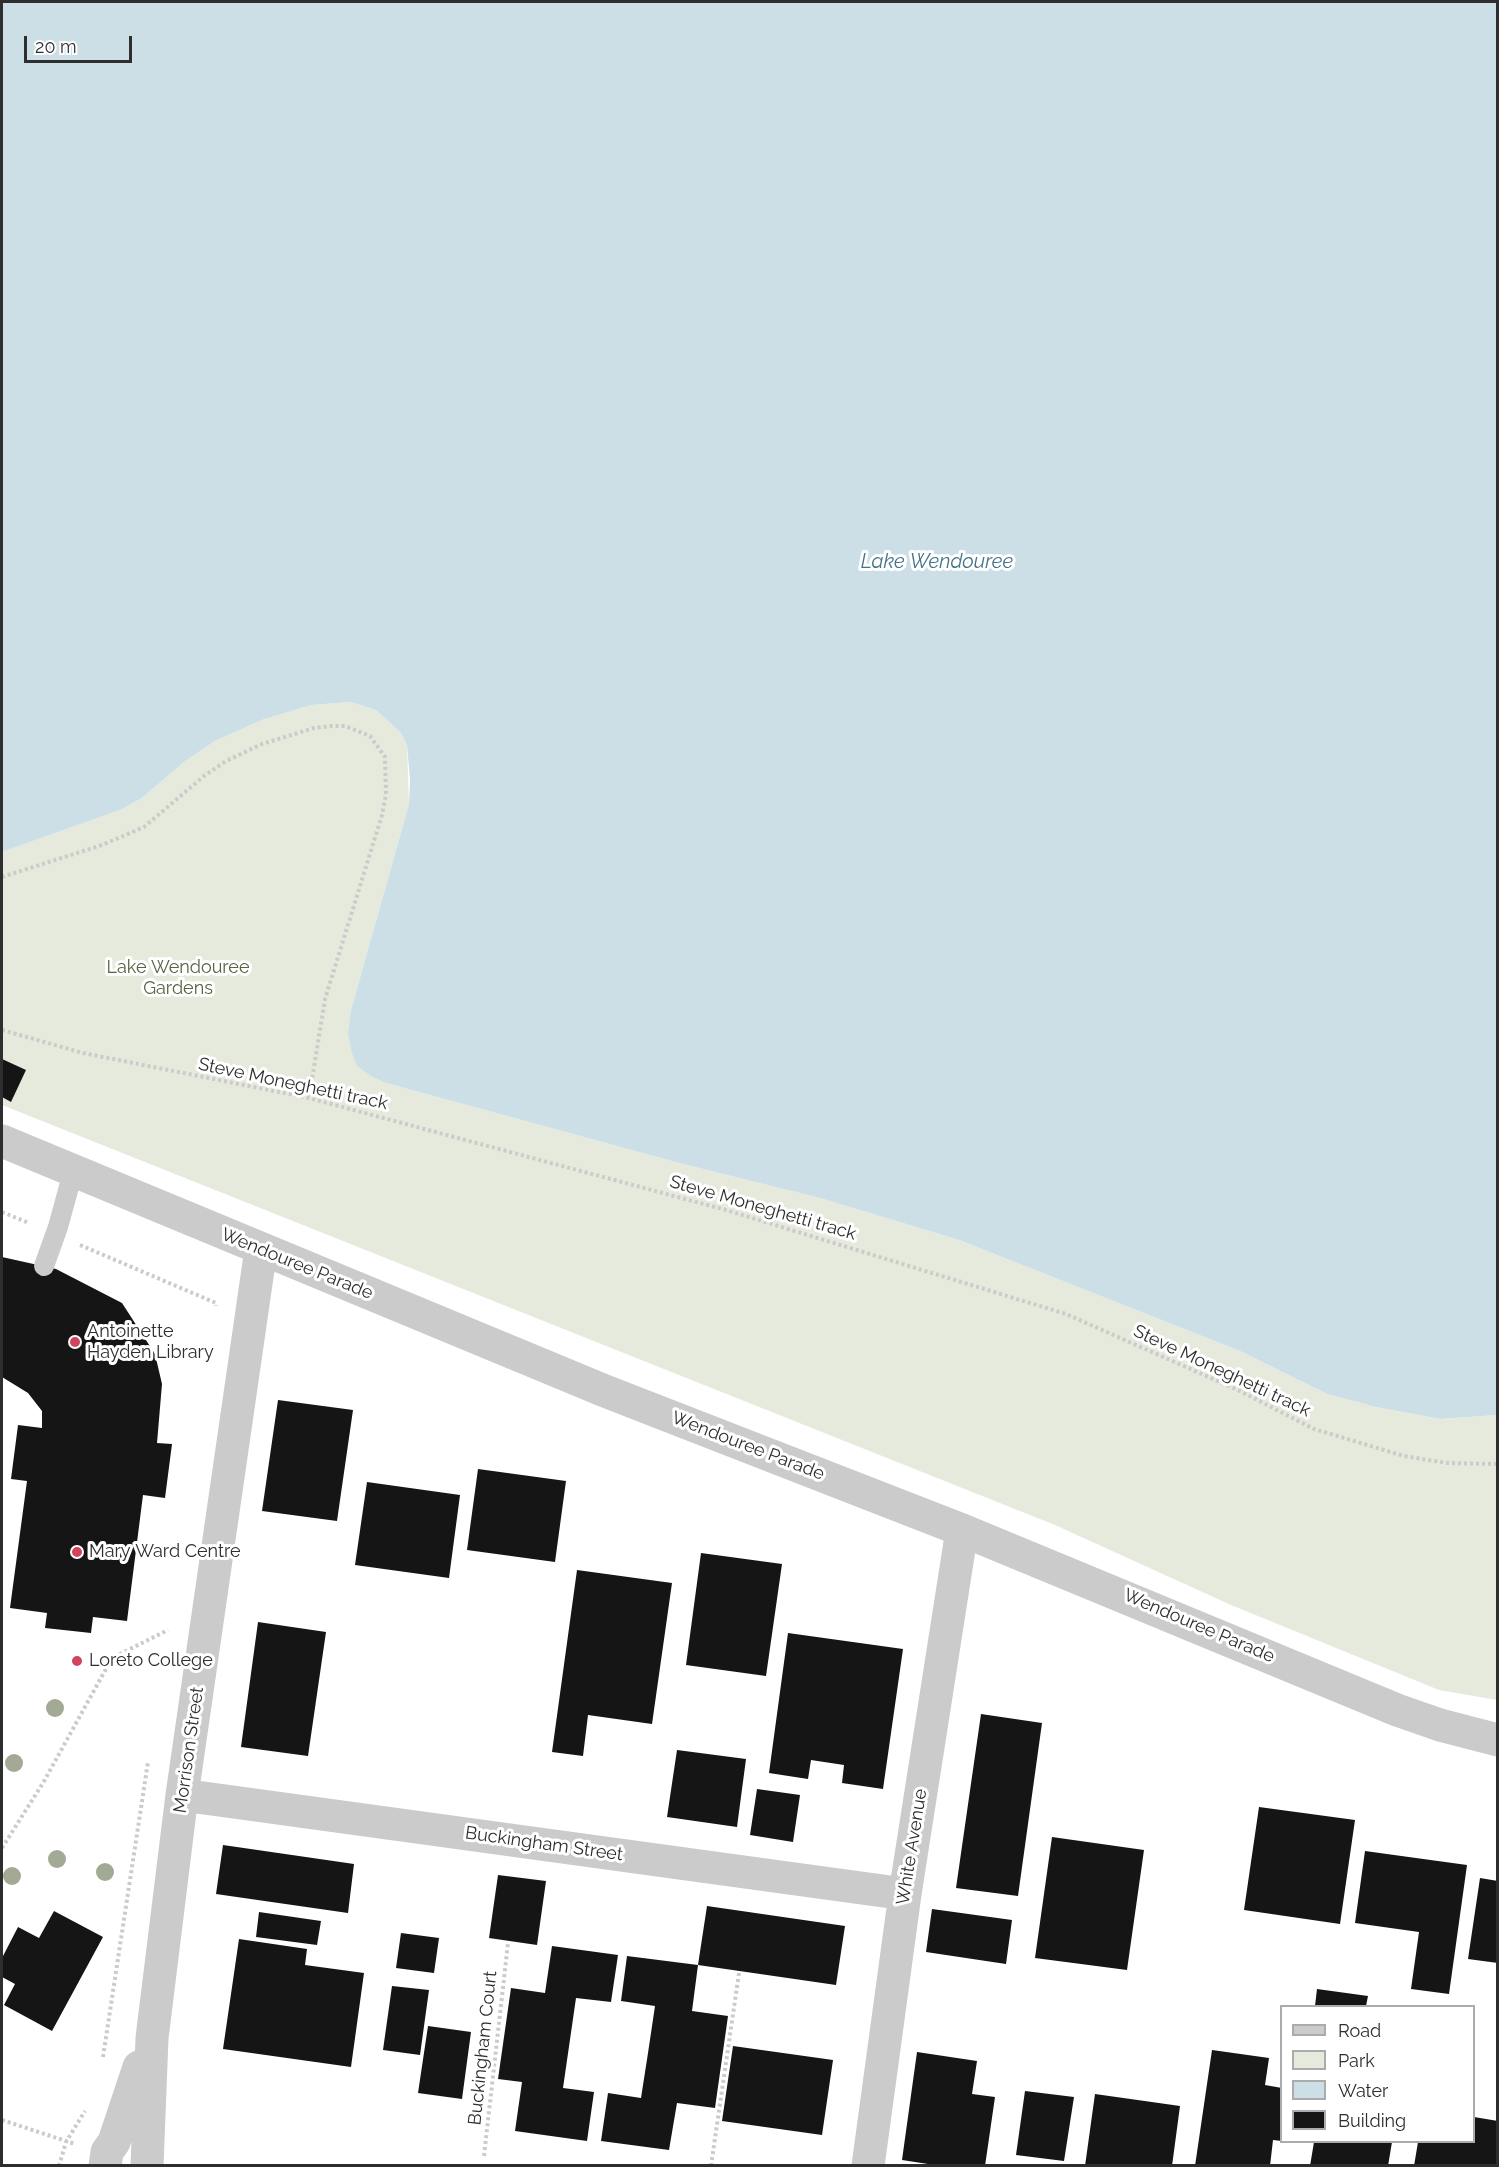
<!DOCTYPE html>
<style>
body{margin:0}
#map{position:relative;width:1499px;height:2167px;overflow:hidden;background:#fff;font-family:Raleway,sans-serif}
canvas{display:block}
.frame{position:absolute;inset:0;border:3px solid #2e2e2e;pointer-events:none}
.legend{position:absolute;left:1280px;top:2005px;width:195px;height:138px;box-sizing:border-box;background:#fff;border:2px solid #ababab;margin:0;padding:8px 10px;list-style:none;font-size:18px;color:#2e2e2e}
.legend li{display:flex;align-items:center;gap:12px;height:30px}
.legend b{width:30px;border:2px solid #ababab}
.scale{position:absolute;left:24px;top:36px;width:108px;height:27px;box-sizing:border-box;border:3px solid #2e2e2e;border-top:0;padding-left:8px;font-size:18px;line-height:21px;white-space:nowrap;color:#2e2e2e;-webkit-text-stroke:4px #fff;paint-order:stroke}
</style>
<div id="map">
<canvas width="1499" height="2167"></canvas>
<div class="frame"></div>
<ul class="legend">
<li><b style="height:8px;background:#cbcbcb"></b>Road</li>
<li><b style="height:16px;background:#e5eadd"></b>Park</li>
<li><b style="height:16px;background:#ccdfe7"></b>Water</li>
<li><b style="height:16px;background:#151515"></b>Building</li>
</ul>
<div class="scale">20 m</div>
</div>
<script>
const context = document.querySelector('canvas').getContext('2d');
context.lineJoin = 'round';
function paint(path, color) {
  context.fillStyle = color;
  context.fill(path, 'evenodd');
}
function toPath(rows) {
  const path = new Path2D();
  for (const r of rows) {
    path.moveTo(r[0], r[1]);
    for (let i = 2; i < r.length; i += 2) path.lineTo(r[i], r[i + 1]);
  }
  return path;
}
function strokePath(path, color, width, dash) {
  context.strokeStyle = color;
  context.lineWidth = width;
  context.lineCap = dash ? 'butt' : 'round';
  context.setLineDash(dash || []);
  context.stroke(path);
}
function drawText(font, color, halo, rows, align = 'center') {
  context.font = font + ' Raleway,sans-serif';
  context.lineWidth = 6;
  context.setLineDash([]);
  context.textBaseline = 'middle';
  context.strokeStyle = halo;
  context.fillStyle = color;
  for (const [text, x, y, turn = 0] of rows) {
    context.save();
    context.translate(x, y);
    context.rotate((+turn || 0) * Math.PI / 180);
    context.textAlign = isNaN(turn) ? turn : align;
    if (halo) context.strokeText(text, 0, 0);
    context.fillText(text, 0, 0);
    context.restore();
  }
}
paint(toPath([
 [351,702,376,710,401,733,407,745,409,804,351,1010,386,1083,679,1163,820,1198,959,1240,1240,1351,1327,1394,1376,1407,1440,1419,1497,1415,1497,1700,1439,1690,1231,1605,1055,1525,2,1105,2,852,120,810,142,798,184,762,215,741,262,720,311,705]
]), '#e5eadd');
paint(toPath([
 [2,2,1497,2,1497,1415,1440,1419,1376,1407,1327,1394,1240,1351,959,1240,820,1198,679,1163,386,1083,371,1076,357,1066,352,1053,348,1034,351,1010,409,804,410,780,407,745,401,733,376,710,351,702,311,705,262,720,215,741,184,762,142,798,120,810,2,852]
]), '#ccdfe7');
paint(toPath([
 [2,1059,26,1070,11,1102,2,1097],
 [2,1257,56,1269,122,1303,155,1354,162,1384,157,1443,172,1444,165,1498,143,1495,127,1621,93,1617,91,1633,45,1628,47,1613,10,1608,27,1481,11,1479,18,1425,42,1428,42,1411,28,1393,2,1377],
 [278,1400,353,1410,337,1521,262,1511],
 [478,1469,566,1481,555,1562,467,1550],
 [367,1482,460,1495,449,1578,355,1565],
 [701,1553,782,1564,766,1676,686,1665],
 [577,1570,672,1583,652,1724,588,1715,583,1756,552,1752],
 [258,1622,326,1632,308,1756,241,1747],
 [788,1633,903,1649,883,1789,842,1783,844,1765,811,1760,808,1779,769,1773],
 [981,1714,1042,1723,1018,1896,956,1888],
 [677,1750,746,1759,737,1827,667,1817],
 [757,1789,800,1795,793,1842,750,1835],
 [1259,1807,1355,1820,1340,1924,1244,1910],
 [1052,1837,1144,1850,1127,1970,1035,1958],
 [223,1845,354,1864,348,1913,216,1894],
 [1365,1851,1467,1865,1449,1994,1411,1989,1419,1932,1355,1923],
 [498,1875,546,1881,537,1945,489,1938],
 [1480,1878,1498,1881,1498,1963,1468,1959],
 [707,1906,845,1926,836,1985,698,1965,692,2011,728,2016,715,2108,677,2103,669,2150,601,2141,608,2093,641,2098,648,2053,655,2006,621,2001,627,1956,698,1965],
 [932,1909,1012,1920,1006,1964,926,1952],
 [54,1911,103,1937,52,2031,4,2005,15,1984,2,1977,2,1958,18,1927,39,1938],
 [259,1912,321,1921,317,1945,256,1937],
 [401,1933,439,1938,434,1973,396,1968],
 [239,1939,307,1949,305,1965,364,1973,351,2067,223,2049],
 [552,1946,618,1955,611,2002,576,1998,563,2088,594,2092,587,2141,515,2131,522,2082,498,2079,511,1988,545,1993],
 [392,1986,429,1990,420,2055,383,2050],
 [1317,1989,1368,1996,1366,2006,1315,2006],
 [428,2026,471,2032,462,2099,418,2093],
 [733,2046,833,2060,822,2135,722,2121],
 [1212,2050,1269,2058,1265,2085,1282,2088,1282,2141,1273,2140,1270,2166,1195,2166],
 [917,2052,977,2061,972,2094,995,2097,985,2166,941,2166,902,2160],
 [1025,2091,1074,2097,1064,2161,1016,2155],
 [1095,2094,1180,2106,1172,2166,1085,2166],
 [1474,2117,1498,2121,1498,2166,1414,2166,1418,2142,1474,2142],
 [1314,2142,1392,2142,1388,2166,1310,2166]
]), '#151515');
strokePath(toPath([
 [2,877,102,845,144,827,204,776,226,761,262,744,314,728,332,726,345,726,370,736,385,757,386,794,382,815,325,999,309,1098],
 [2,1030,83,1053,309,1098,726,1210,1066,1314,1238,1390,1314,1429,1404,1456,1447,1463,1498,1464],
 [2,1212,29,1223],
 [80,1245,216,1303,216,1306],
 [2,1848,43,1783,112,1658,168,1630],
 [103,2057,148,1762],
 [2,2120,75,2144],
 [484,2156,508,1943],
 [59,2166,66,2142,85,2111],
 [711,2166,739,1973]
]), '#cbcbcb', 4, [3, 3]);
strokePath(toPath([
 [44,1266,58,1227,73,1172]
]), '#cbcbcb', 20);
strokePath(toPath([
 [182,1795,905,1894],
 [105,2166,107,2152,114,2142,139,2067],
 [147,2166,152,2038,182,1795,261,1249],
 [868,2166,905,1894,962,1530]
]), '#cbcbcb', 33);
strokePath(toPath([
 [2,1141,605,1391,962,1530,1397,1710,1440,1725,1498,1740]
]), '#cbcbcb', 33);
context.fillStyle = '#a2aa96';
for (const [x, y] of [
 [55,1708],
 [14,1763],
 [57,1859],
 [105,1872],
 [12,1876]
]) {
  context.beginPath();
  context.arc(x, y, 9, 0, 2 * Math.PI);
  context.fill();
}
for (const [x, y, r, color] of [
 [75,1342,6,"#d0455c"],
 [77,1552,6,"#d0455c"],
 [77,1661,6,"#d0455c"]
]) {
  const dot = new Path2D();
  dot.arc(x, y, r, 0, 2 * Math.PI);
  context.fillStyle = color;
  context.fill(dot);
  strokePath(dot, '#fff', 2);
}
drawText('18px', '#556441', '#fff', [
 ["Lake Wendouree",178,968],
 ["Gardens",178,989]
]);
drawText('18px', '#2e2e2e', '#fff', [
 ["Steve Moneghetti track",293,1084,12],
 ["Steve Moneghetti track",763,1208,16],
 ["Wendouree Parade",297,1264,22],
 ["Steve Moneghetti track",1222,1371,25],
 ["Wendouree Parade",748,1446,21],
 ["Wendouree Parade",1199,1626,23],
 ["Morrison Street",189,1750,-82],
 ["Buckingham Street",544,1844,8],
 ["White Avenue",912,1847,-81],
 ["Buckingham Court",483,2048,-84]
]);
drawText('18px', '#2e2e2e', '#fff', [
 ["Antoinette",87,1332],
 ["Hayden Library",87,1353],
 ["Mary Ward Centre",89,1552],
 ["Loreto College",89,1661]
], 'left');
drawText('italic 20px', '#467386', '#fff', [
 ["Lake Wendouree",937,562]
]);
</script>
